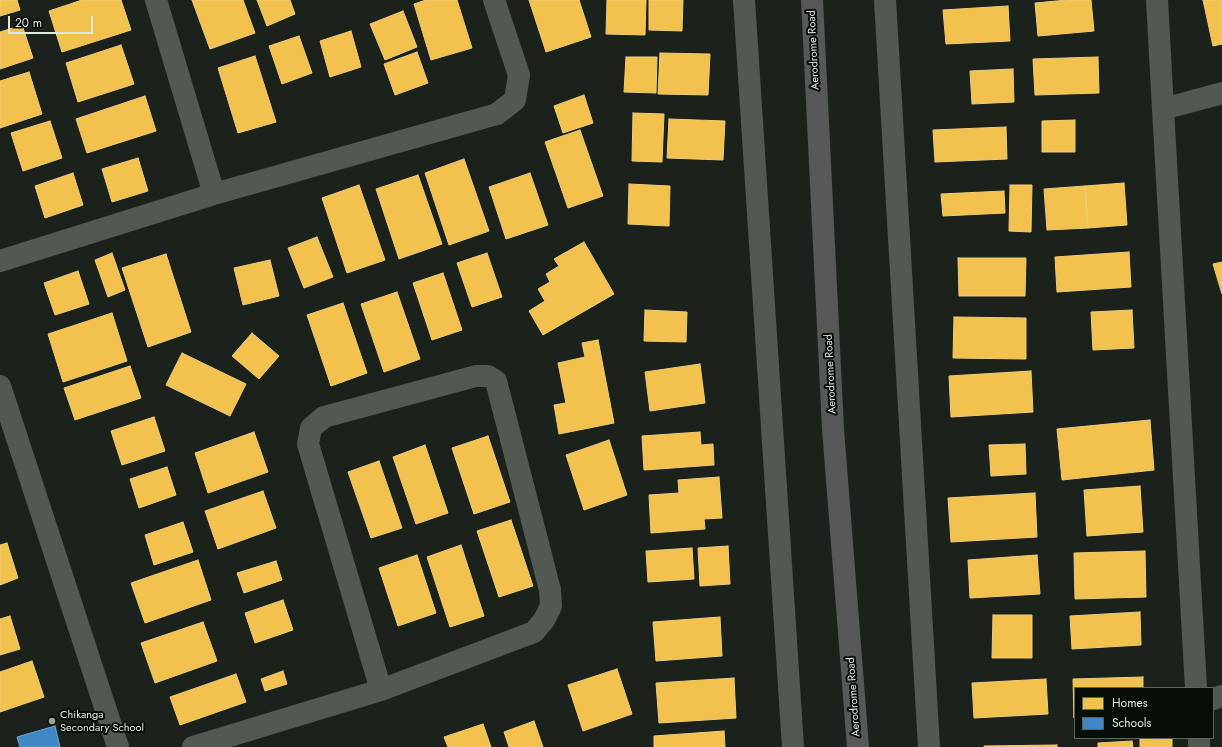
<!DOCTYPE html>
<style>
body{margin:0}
#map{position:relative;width:1222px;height:747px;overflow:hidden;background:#1b221c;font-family:Jost,sans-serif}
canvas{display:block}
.legend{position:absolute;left:1074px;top:687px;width:140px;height:52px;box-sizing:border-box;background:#070d07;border:1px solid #5e655e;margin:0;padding:5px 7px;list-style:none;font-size:12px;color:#e0e9e0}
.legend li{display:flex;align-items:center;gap:8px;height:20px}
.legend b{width:20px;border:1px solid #5e655e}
.scale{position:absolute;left:8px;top:16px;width:85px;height:18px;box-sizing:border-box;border:2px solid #e0e9e0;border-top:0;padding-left:5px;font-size:12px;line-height:14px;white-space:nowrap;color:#e0e9e0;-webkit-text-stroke:3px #070d07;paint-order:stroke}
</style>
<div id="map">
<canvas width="1222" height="747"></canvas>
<ul class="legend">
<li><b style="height:11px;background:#f2c14e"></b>Homes</li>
<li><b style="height:11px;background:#3f88c5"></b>Schools</li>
</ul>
<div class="scale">20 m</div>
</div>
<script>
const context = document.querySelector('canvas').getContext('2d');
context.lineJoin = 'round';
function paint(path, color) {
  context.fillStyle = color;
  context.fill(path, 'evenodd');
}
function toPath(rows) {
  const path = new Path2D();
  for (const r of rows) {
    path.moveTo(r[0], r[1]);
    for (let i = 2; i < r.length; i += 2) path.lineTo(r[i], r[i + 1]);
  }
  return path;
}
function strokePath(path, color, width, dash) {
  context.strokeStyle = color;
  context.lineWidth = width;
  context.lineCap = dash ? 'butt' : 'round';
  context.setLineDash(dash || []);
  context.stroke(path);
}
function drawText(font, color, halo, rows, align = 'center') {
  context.font = font + ' Jost,sans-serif';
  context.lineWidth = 4;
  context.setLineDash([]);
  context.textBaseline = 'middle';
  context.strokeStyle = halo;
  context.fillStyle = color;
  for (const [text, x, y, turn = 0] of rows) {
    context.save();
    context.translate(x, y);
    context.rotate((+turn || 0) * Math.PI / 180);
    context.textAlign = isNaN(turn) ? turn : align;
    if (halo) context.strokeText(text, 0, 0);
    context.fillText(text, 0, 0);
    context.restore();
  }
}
const homes = toPath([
 [0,0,17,0,20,10,0,16,0,0],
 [82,0,121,0,131,30,62,52,49,11,82,0],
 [192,0,243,0,255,33,210,49,192,0],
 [257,0,290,0,295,14,267,26,257,0],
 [426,0,457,0,472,48,431,60,414,4,426,0],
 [529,0,579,0,591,37,546,52,529,0],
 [607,0,646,0,645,35,606,34,607,0],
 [649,0,683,0,682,31,649,30,649,0],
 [1067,0,1091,0,1094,31,1038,36,1035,3,1067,0],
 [1203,0,1222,0,1222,44,1213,46,1203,0],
 [1008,6,1010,41,946,44,943,10,1008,6],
 [403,11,417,47,385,60,370,24,403,11],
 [22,25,33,58,0,69,0,32,22,25],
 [351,31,361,67,330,77,320,41,351,31],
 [299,36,312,73,282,84,269,46,299,36],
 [121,45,134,84,78,102,66,63,121,45],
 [417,52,428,83,395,95,384,64,417,52],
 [660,53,710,54,708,95,658,94,660,53],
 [255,56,276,122,238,133,218,68,255,56],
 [626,57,657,57,656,93,624,92,626,57],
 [1098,57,1099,93,1035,95,1033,59,1098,57],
 [1013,69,1014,102,972,104,970,71,1013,69],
 [29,72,42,114,0,128,0,81,29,72],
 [584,95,593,123,563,133,554,106,584,95],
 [145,96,156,131,87,153,76,119,145,96],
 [633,113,664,114,662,162,632,161,633,113],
 [669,119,725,121,723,160,667,158,669,119],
 [1075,120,1075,152,1042,152,1042,121,1075,120],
 [50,121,62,158,23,171,11,133,50,121],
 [1006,127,1007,159,935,162,933,130,1006,127],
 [580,130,603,196,568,208,545,142,580,130],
 [138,158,148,191,112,202,102,169,138,158],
 [464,159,489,231,449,245,425,173,464,159],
 [73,173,83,205,45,218,35,186,73,173],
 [530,173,548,225,506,239,489,187,530,173],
 [418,175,442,244,399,259,376,189,418,175],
 [1124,183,1127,225,1088,228,1085,186,1124,183],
 [629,184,670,186,669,226,628,224,629,184],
 [359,185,385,260,347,273,322,198,359,185],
 [1010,185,1032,185,1031,232,1009,231,1010,185],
 [1085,186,1088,228,1047,230,1044,189,1085,186],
 [1004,191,1005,213,943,216,941,194,1004,191],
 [317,237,333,277,304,288,288,248,317,237],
 [584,242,614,294,543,335,529,311,545,301,538,289,550,282,546,274,559,266,554,259,584,242],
 [1129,252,1131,287,1057,292,1055,257,1129,252],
 [112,253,125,290,108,297,95,260,112,253],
 [487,253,502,297,472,307,457,263,487,253],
 [166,254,191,332,148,347,122,268,166,254],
 [958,258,1026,258,1025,296,959,296,958,258],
 [270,260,279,296,243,305,234,268,270,260],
 [1222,262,1222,294,1213,264,1222,262],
 [78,271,89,304,55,315,44,283,78,271],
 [443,273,462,330,432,340,413,283,443,273],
 [397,292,420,359,384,372,361,304,397,292],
 [343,303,367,373,331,386,307,315,343,303],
 [645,310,687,312,686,342,644,341,645,310],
 [1132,310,1134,348,1093,350,1091,312,1132,310],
 [112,313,127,361,63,382,48,334,112,313],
 [954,317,1026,318,1026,359,953,358,954,317],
 [252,333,279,356,259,379,232,356,252,333],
 [598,340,614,423,559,434,554,405,566,403,558,363,585,357,582,343,598,340],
 [182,353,246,384,230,416,166,385,182,353],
 [700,364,705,403,650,411,645,372,700,364],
 [130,366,141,398,75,420,64,388,130,366],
 [1031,371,1033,412,951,417,949,376,1031,371],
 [154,417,165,451,122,465,111,431,154,417],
 [1150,420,1154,470,1062,480,1057,429,1150,420],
 [254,432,268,472,208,493,195,453,254,432],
 [700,432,701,445,713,444,714,465,644,470,642,436,700,432],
 [488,436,510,502,474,514,452,448,488,436],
 [609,440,627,495,584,510,566,455,609,440],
 [1025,444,1026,474,991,476,989,445,1025,444],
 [425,445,448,513,416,524,393,457,425,445],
 [379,461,402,528,371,538,348,472,379,461],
 [167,467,176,495,139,508,130,479,167,467],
 [719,477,722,518,704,519,705,529,651,533,649,495,679,493,678,480,719,477],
 [1140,486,1143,532,1087,536,1084,490,1140,486],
 [263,491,276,528,218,549,205,511,263,491],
 [1035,493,1037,537,951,542,948,498,1035,493],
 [511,520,533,586,499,597,477,531,511,520],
 [183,522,193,552,154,565,145,535,183,522],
 [7,543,18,578,0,585,0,545,7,543],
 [461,545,484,616,450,627,427,557,461,545],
 [728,546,730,584,700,586,698,548,728,546],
 [692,548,694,579,648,582,646,551,692,548],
 [1145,551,1146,597,1075,599,1074,553,1145,551],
 [417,555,436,613,398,626,379,568,417,555],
 [1037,555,1040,594,970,598,968,560,1037,555],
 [198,560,211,600,145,623,131,583,198,560],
 [276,561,282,580,244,593,237,573,276,561],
 [283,600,293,630,255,643,245,613,283,600],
 [1140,612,1141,645,1072,649,1070,616,1140,612],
 [993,615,1032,615,1032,658,992,658,993,615],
 [10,616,20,649,0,655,0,619,10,616],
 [720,617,722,656,656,661,653,622,720,617],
 [203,622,217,661,155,683,141,643,203,622],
 [32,661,44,697,0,712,0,672,32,661],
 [617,669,632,714,583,731,568,685,617,669],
 [283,671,287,684,265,691,261,679,283,671],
 [236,674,246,702,180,725,170,697,236,674],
 [1143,677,1143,688,1075,688,1074,718,1073,679,1143,677],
 [734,678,736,718,659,723,656,683,734,678],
 [1046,679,1048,714,974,718,972,683,1046,679],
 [534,721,543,747,509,747,504,732,534,721],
 [483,724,491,747,448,747,444,737,483,724],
 [724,731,725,747,654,747,654,736,724,731],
 [1172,738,1172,747,1140,747,1140,739,1172,738],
 [1132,741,1133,747,1098,747,1098,743,1132,741],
 [1057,745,1057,747,984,747,984,746,1057,745]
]);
paint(homes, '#f2c14e');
strokePath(homes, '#edcd7a', 1);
const schools = toPath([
 [55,726,60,747,20,747,17,737,55,726]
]);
paint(schools, '#3f88c5');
strokePath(schools, '#6fa5cd', 1);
strokePath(toPath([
 [156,0,214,194],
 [744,0,793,747],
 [885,0,929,747],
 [1157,0,1163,109],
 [0,261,214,194,497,114,515,100,519,75,494,0],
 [0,386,118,747],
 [1196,688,1163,109,1222,93],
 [1213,699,1222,696],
 [1199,738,1199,747],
 [193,747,381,690,534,632,544,620,551,606,550,590,496,381,488,376,476,376,324,417,311,428,308,444,381,690]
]), '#535853', 22);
strokePath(toPath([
 [812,0,833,429,858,747]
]), '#565957', 22);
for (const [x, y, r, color] of [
 [52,721,4,"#9ba39b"]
]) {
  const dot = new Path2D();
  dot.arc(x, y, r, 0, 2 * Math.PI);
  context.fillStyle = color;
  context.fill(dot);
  strokePath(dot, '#070d07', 1.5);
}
drawText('11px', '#e0e9e0', '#070d07', [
 ["Aerodrome Road",814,50,-93],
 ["Aerodrome Road",831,374,-93],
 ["Aerodrome Road",854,697,-94]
]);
drawText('11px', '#e0e9e0', '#070d07', [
 ["Chikanga",60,715],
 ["Secondary School",60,728]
], 'left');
</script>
